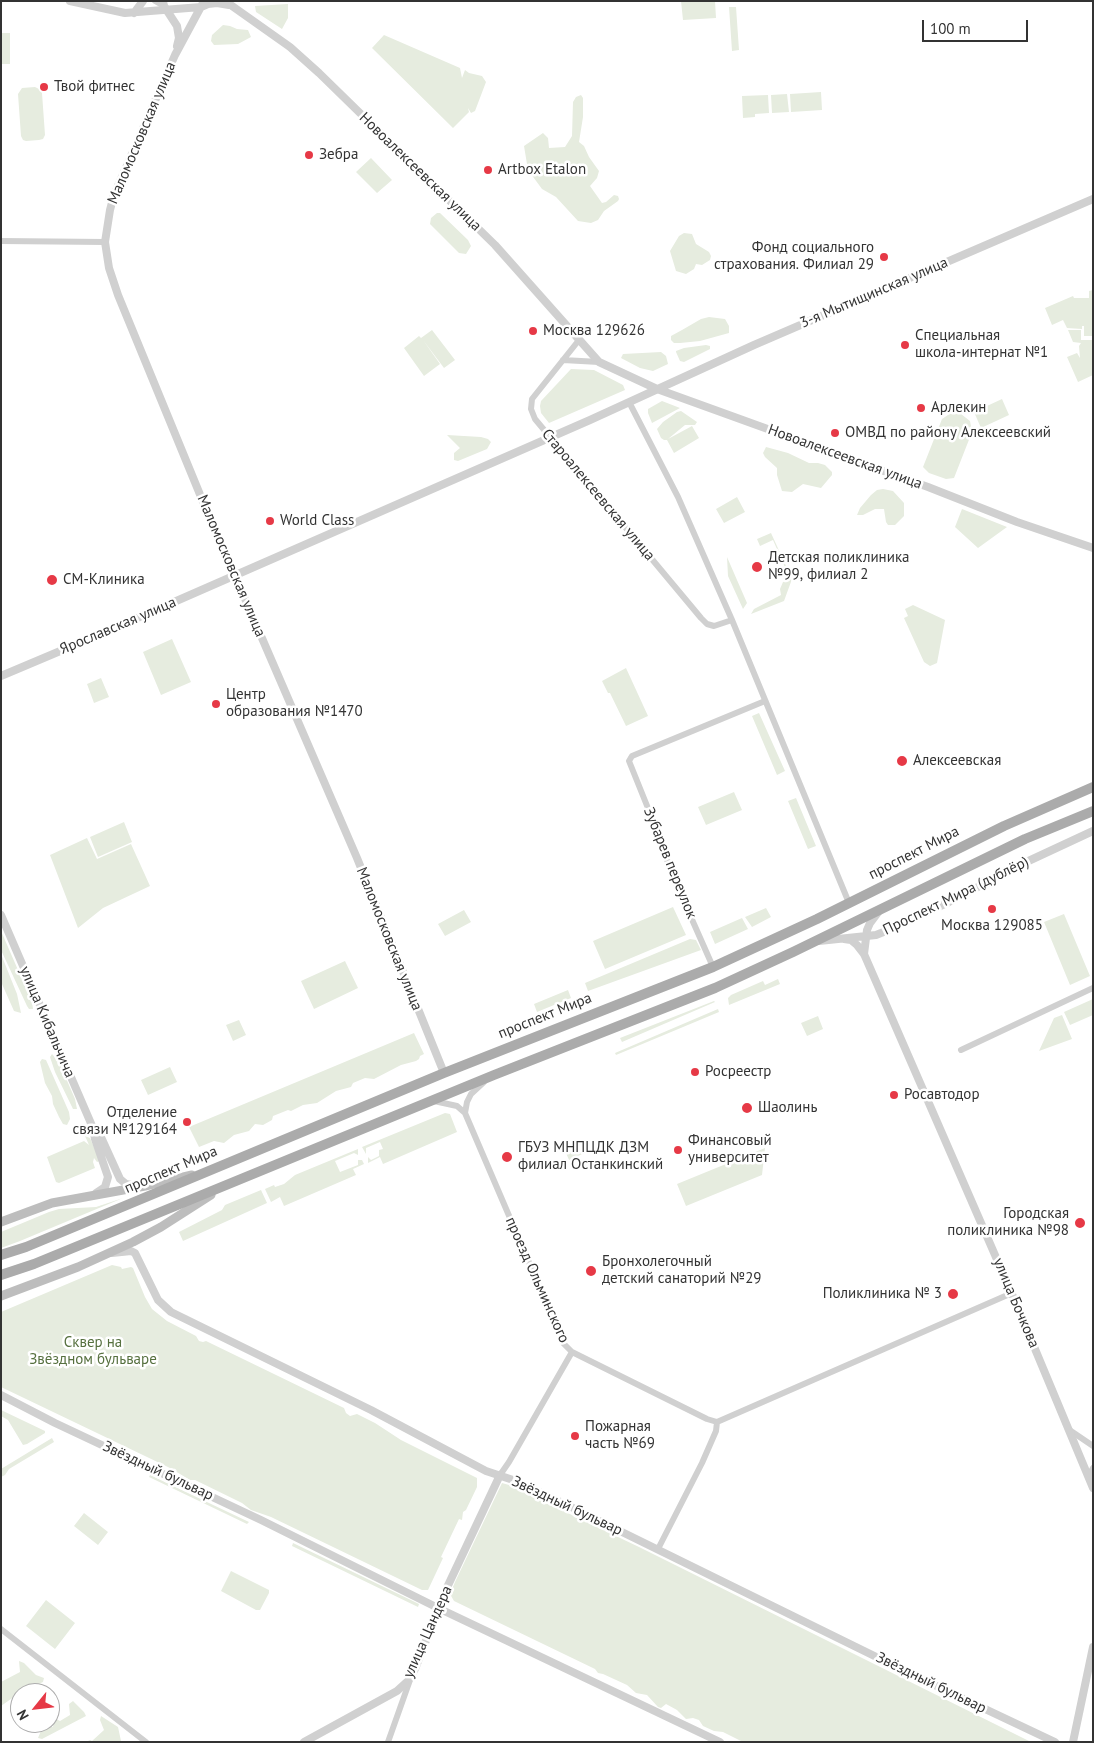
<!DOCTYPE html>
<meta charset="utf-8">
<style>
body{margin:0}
#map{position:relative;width:1094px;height:1743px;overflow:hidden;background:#fff;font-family:"PT Sans",sans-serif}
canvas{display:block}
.frame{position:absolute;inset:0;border:2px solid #333;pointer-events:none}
.north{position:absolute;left:10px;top:1683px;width:50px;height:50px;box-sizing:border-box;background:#fff;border:1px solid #adadad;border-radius:50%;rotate:241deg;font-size:14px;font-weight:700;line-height:20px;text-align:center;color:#333}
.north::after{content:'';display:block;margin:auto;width:18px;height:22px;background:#e63946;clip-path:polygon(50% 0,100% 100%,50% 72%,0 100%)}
.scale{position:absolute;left:922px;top:20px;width:106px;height:22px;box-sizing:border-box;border:2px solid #333;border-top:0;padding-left:6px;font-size:15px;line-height:18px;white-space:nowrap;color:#333;-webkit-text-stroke:4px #fff;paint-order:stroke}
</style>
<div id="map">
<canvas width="1094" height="1743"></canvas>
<div class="frame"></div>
<div class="north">N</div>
<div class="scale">100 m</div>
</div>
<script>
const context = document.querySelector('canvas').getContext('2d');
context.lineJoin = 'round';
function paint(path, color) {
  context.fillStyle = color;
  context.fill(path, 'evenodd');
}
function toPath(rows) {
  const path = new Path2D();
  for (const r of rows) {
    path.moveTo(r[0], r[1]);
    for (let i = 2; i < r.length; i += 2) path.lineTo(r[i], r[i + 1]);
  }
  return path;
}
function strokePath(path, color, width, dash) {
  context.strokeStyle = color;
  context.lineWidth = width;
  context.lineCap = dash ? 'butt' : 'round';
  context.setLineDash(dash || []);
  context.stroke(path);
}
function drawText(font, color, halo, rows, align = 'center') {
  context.font = font + ' "PT Sans",sans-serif';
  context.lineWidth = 5;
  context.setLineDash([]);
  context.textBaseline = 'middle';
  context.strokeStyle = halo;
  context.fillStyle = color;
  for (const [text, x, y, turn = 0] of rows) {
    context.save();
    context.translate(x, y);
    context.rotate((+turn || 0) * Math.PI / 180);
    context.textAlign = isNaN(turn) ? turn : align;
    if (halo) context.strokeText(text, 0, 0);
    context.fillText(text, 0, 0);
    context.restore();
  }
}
paint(toPath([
 [681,1,715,1,716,18,683,20],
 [288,4,288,18,282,29,256,12,255,6],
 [729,7,736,7,739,50,732,51],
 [223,25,230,26,237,29,248,30,251,37,238,44,214,45,211,41,212,35],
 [1,33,10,33,10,64,1,64],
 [384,35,460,68,462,78,465,70,469,73,482,76,486,82,475,111,471,113,468,108,469,112,453,128,372,48],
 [35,87,39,89,42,93,45,135,43,139,39,140,26,141,23,140,21,136,18,94,22,88],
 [821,92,822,110,791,112,790,94],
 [787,94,789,112,772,113,771,95],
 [581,95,583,98,583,117,579,142,584,146,589,157,599,171,597,178,590,186,602,203,606,202,614,195,618,196,619,199,618,201,604,211,598,220,591,223,578,221,556,197,542,189,528,170,524,146,543,133,548,138,549,148,565,147,572,136,573,102,576,97],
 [768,95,769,113,755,114,755,117,743,118,742,96],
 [371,158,392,180,377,193,356,172],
 [437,213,440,213,468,240,471,246,466,254,459,253,430,224,431,218],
 [684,233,692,234,696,244,709,252,711,256,710,260,702,265,696,264,694,269,686,274,676,271,670,251,679,236],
 [1093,290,1093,336,1084,336,1084,326,1082,326,1082,329,1067,328,1063,320,1052,325,1045,308,1073,296,1074,298,1089,298,1089,291],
 [709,317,725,319,729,326,729,333,700,341,680,343,674,343,671,340,671,336,682,330,701,319],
 [432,330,455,360,444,368,423,340,440,364,424,376,404,348,419,336,421,338],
 [1068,330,1081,330,1081,340,1093,340,1093,375,1078,382,1067,357,1077,353,1080,358,1079,346,1081,343,1073,342],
 [706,345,710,346,710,349,684,362,680,361,676,352,676,351,684,348],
 [661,352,666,356,668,364,653,371,640,368,621,358,623,354],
 [571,369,594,370,623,385,625,390,549,423,541,413,540,406,541,401],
 [1002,399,1009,415,981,428,974,412],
 [662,401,680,408,652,423,648,413,648,409],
 [681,411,697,422,695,425,685,425,668,439,692,426,699,438,674,453,667,440,664,440,661,438,657,429,663,422,677,412],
 [951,413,961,414,970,421,972,432,954,478,946,479,929,473,923,467,942,419],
 [447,435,481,437,488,439,491,442,487,449,458,461,454,460,454,453,460,448],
 [766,447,788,453,809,463,818,463,825,465,832,472,832,475,821,488,803,484,792,492,782,491,777,475,777,468,765,457,763,453],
 [883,489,893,491,904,503,904,516,895,525,888,525,886,522,884,509,875,509,863,515,857,515,860,508,871,495,877,490],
 [737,497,745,512,724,523,716,509],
 [962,509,1007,527,978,548,955,527],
 [771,533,792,579,784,601,751,614,754,609,781,595,780,589,783,582,790,579,773,540,760,546,757,539],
 [727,557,747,603,743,609,728,576],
 [913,605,945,620,937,663,930,666,924,662,904,618,908,616,905,609],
 [172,639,191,682,161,695,143,652],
 [626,668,648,716,626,726,610,693,608,693,602,681],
 [101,678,109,697,94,703,87,684],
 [759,713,785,771,777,775,752,716],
 [734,792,742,810,706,825,698,807],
 [796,798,816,846,808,849,788,801],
 [124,822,132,842,98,857,90,837],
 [87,838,97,859,131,844,150,886,103,908,78,928,50,855],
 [673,907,686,935,605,969,593,941],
 [766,908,771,917,752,927,745,917],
 [464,910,471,922,445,936,438,924],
 [1064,914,1090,976,1070,985,1044,922],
 [742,918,748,929,715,944,710,932],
 [1,931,32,1002,33,1009,29,1009,27,1006,1,950],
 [690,939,696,940,701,950,588,991,585,983],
 [1,954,17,994,21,1013,14,1011,2,984],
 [345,961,358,988,314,1009,301,981],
 [778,979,780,984,729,1005,728,998,731,995,763,981,765,985],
 [568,990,571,998,537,1012,534,1004],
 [1093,999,1093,1015,1070,1025,1064,1012],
 [714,1001,715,1002,622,1042,620,1038],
 [718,1009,719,1012,616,1055,615,1053],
 [1062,1015,1072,1039,1039,1051,1054,1018],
 [818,1016,823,1029,807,1036,801,1023],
 [239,1020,246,1035,233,1041,226,1025],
 [414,1033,424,1054,420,1056,419,1059,416,1061,401,1065,374,1079,365,1078,353,1083,351,1087,336,1091,317,1103,303,1105,291,1111,288,1110,273,1116,272,1120,263,1125,255,1124,249,1131,234,1135,224,1143,214,1141,199,1147,189,1127],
 [52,1054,59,1062,75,1099,77,1109,73,1109,55,1072,50,1057],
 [42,1059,46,1060,69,1112,70,1119,67,1125,63,1124,59,1117,53,1104,52,1096,45,1083,40,1062],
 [170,1067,177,1082,148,1095,141,1080],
 [445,1113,450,1114,457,1132,383,1164,380,1157,368,1163,368,1157,371,1160,379,1156,379,1150,383,1149,380,1142,366,1148,366,1154,362,1147],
 [85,1136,90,1138,100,1161,97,1162,94,1158,93,1162,95,1168,59,1183,56,1182,47,1157,84,1141,89,1145],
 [584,1139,589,1151,569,1160,564,1148],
 [765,1148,762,1175,686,1206,677,1184],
 [358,1149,358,1155,354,1153,335,1161,340,1172,358,1165,358,1160,362,1160,364,1164,353,1169,356,1175,284,1206,280,1197,271,1202,265,1189,274,1185,275,1187,284,1184,295,1175],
 [261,1190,267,1203,183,1241,179,1232,222,1210,225,1205],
 [123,1198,20,1241,1,1248,1,1232,49,1212,59,1209,96,1207],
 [112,1265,121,1267,122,1269,131,1267,133,1268,145,1297,152,1309,167,1321,196,1336,199,1341,203,1342,206,1341,344,1408,346,1413,350,1416,357,1414,375,1423,401,1440,477,1478,477,1487,466,1510,463,1512,462,1520,459,1519,441,1557,443,1558,428,1590,422,1590,271,1517,251,1510,242,1503,195,1480,190,1480,170,1468,1,1387,1,1312],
 [1,1410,45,1431,45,1433,27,1444,23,1445,8,1420,1,1416],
 [52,1438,54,1442,9,1469,5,1475,1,1477,1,1469],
 [150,1475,249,1522,247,1524,149,1477],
 [502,1483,509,1485,639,1547,1031,1742,743,1742,723,1732,714,1731,703,1726,699,1720,693,1718,686,1719,677,1710,666,1704,661,1708,658,1707,647,1695,636,1693,627,1685,603,1674,598,1673,595,1669,454,1601,450,1594,455,1582],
 [84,1513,108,1532,98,1545,74,1526],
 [293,1543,415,1602,419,1604,418,1607,292,1546],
 [231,1571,269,1590,269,1593,260,1610,256,1610,221,1591],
 [46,1600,75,1623,55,1649,26,1626],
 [19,1661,24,1663,36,1675,44,1678,43,1682,18,1694,1,1706,1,1682,20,1672],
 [73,1701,84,1712,86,1716,42,1739,38,1738,43,1726,53,1727,54,1718,60,1721,70,1715,69,1704],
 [101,1716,118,1727,121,1741,124,1742,86,1742,90,1740,92,1741,104,1730,100,1720]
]), '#e6ecdf');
strokePath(toPath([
 [155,1,164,6],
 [1,241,105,242],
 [579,340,532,399,531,409,535,419,701,618,707,624,714,626,732,620],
 [563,360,599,362],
 [629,402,678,497,732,620,849,903],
 [713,967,671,872,660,838,629,761,632,756,765,701],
 [961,1050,1093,988],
 [484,1082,471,1094,467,1102,465,1113,564,1344,572,1352,707,1419,717,1422,1012,1293],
 [434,1101,457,1106,465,1113],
 [1068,1429,1093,1446],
 [500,1475,509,1462,572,1352],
 [1088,1477,1093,1468],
 [658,1549,702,1463,716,1431,717,1422],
 [1,1629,146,1742],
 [388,1742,410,1680]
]), '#d0d0d0', 6);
strokePath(toPath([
 [70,1,125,13,201,7,208,4,217,3,229,5],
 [163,1,164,6,177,26,179,38,177,46],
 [204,1,175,55,114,195,110,210,105,242,109,268,118,295,201,497,357,858,444,1073],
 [225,1,290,47,319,73,495,245,599,362,657,389,928,487,1017,522,1093,548],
 [134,13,143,1],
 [1,676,110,630,590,420,754,345,1093,199],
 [1,915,93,1128,95,1139,108,1177,105,1187,96,1193],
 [844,939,851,940,857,945,864,954,1015,1301,1093,1488],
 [819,941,876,935,886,931,949,902,1022,864,1093,831],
 [864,954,867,930,870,923,879,911],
 [93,1128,100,1135,120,1179,126,1184,138,1186],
 [112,1253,131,1251,135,1253,158,1300,171,1312,371,1410,486,1471,516,1481,565,1504,909,1673,1055,1742],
 [1,1395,55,1423,261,1520,438,1608,720,1742],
 [304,1742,397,1691,408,1681,415,1669,443,1596,500,1475],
 [1073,1742,1093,1647]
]), '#d0d0d0', 8);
strokePath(toPath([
 [1,1222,52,1203,145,1186,192,1175],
 [1,1296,78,1267,133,1242,161,1227,211,1195]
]), '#bdbdbd', 9);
strokePath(toPath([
 [1,1255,26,1247,444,1073,713,967,817,919,1004,826,1093,787],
 [1,1275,34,1264,494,1075,715,988,793,952,1025,839,1093,811]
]), '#ababab', 10);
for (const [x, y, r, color] of [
 [44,87,5,"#e63946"],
 [309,155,5,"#e63946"],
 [488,170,5,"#e63946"],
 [884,257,5,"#e63946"],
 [533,331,5,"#e63946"],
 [905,345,5,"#e63946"],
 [921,408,5,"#e63946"],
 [835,433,5,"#e63946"],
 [270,521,5,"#e63946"],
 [757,567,6,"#e63946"],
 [52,580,6,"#e63946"],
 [216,704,5,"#e63946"],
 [902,761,6,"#e63946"],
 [992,909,5,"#e63946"],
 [695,1072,5,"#e63946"],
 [894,1095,5,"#e63946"],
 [747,1108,6,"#e63946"],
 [187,1122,5,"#e63946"],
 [678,1150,5,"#e63946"],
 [507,1157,6,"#e63946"],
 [1080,1223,6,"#e63946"],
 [591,1271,6,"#e63946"],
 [953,1294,6,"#e63946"],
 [575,1436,5,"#e63946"]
]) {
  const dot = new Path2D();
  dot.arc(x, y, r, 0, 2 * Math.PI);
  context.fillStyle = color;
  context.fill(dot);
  strokePath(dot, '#fff', 2);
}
drawText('15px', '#333', '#fff', [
 ["Твой фитнес",54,87],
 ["Зебра",319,155],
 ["Artbox Etalon",498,170],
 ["Фонд социального",874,248,"right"],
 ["страхования. Филиал 29",874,265,"right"],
 ["Москва 129626",543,331],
 ["Специальная",915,336],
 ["школа-интернат №1",915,353],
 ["Арлекин",931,408],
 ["ОМВД по району Алексеевский",845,433],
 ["World Class",280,521],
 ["Детская поликлиника",768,558],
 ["№99, филиал 2",768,575],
 ["СМ-Клиника",63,580],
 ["Центр",226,695],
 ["образования №1470",226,712],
 ["Алексеевская",913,761],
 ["Москва 129085",992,926,"center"],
 ["Росреестр",705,1072],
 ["Росавтодор",904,1095],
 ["Шаолинь",758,1108],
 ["Отделение",177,1113,"right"],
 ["связи №129164",177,1130,"right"],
 ["Финансовый",688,1141],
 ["университет",688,1158],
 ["ГБУЗ МНПЦДК ДЗМ",518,1148],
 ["филиал Останкинский",518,1165],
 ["Городская",1069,1214,"right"],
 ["поликлиника №98",1069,1231,"right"],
 ["Бронхолегочный",602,1262],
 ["детский санаторий №29",602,1279],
 ["Поликлиника № 3",942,1294,"right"],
 ["Пожарная",585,1427],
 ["часть №69",585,1444]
], 'left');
drawText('15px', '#333', '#fff', [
 ["Маломосковская улица",142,133,-67],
 ["Новоалексеевская улица",420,172,44],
 ["3-я Мытищинская улица",874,293,-23],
 ["Новоалексеевская улица",845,457,20],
 ["Староалексеевская улица",598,495,50],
 ["Маломосковская улица",231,566,67],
 ["Ярославская улица",118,626,-23],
 ["проспект Мира",914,853,-27],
 ["Зубарев переулок",670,863,68],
 ["Проспект Мира (дублёр)",956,896,-26],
 ["Маломосковская улица",389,939,68],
 ["проспект Мира",545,1016,-22],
 ["улица Кибальчича",47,1022,67],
 ["проспект Мира",171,1170,-23],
 ["проезд Ольминского",537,1280,66],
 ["улица Бочкова",1016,1303,67],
 ["Звёздный бульвар",158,1471,25],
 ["Звёздный бульвар",567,1506,25],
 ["улица Цандера",428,1632,-66],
 ["Звёздный бульвар",931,1683,26]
]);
drawText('15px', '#56703f', '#fff', [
 ["Сквер на",93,1343],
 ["Звёздном бульваре",93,1360]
]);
</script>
